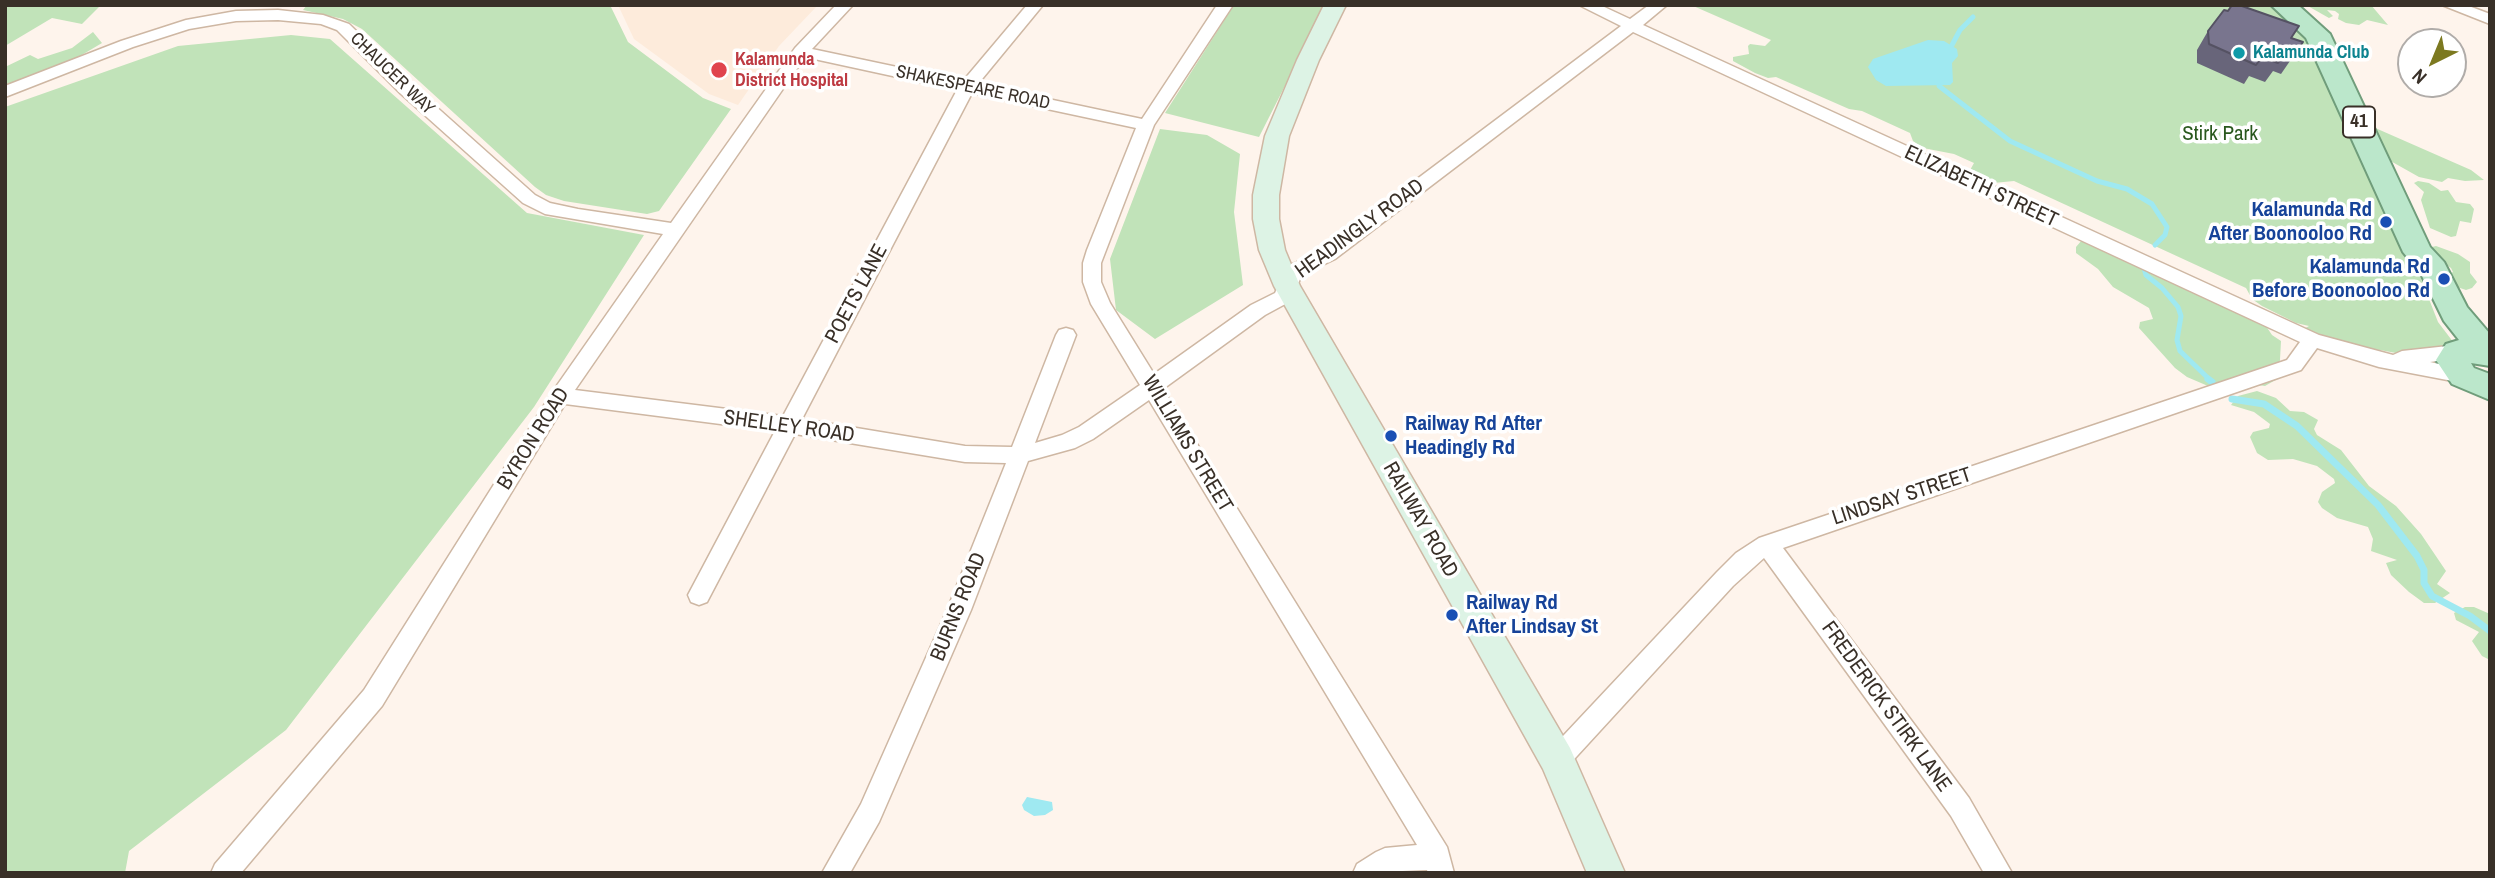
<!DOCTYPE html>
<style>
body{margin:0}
#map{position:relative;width:2495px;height:878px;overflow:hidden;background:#fef4ec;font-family:"Archivo Narrow",sans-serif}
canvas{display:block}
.frame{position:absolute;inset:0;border:7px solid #393028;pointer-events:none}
.north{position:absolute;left:2397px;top:28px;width:70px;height:70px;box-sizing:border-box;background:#fff;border:2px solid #b0aca9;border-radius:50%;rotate:223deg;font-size:19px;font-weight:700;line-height:28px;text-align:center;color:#393028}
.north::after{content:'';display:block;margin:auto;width:24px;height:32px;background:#7c7920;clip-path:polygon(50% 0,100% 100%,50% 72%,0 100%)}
</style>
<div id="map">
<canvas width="2495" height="878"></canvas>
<div class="frame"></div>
<div class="north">N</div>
</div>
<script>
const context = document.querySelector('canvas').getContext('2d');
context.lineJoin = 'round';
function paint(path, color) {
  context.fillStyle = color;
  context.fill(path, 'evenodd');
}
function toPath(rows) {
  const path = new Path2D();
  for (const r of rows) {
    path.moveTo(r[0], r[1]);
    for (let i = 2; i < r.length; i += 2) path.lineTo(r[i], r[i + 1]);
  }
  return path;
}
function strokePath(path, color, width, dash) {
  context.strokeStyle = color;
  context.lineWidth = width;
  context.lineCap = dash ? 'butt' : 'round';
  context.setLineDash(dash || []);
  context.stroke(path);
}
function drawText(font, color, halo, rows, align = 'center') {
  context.font = font + ' "Archivo Narrow",sans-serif';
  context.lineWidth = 7;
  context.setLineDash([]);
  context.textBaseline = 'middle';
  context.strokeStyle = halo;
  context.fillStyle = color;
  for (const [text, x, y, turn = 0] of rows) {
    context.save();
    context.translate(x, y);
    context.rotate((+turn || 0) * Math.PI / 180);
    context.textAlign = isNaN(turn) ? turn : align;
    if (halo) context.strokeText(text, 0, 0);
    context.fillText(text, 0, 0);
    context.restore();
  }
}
paint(toPath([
 [618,5,818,5,779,46,738,105,709,94,634,39]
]), '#fdebdb');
paint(toPath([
 [5,5,101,5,82,24,52,18,5,46],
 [307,5,610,5,628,42,703,98,731,109,659,211,647,214,564,201,546,195,535,187,362,29,343,19,303,10],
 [1234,5,1326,5,1259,137,1165,113],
 [1691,5,2283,5,2294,12,2416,266,2438,322,2460,351,2417,357,2380,350,2350,348,2302,330,2309,326,2296,323,2262,306,2252,299,2246,288,2014,181,1993,183,1978,178,1969,172,1974,163,1954,154,1923,148,1913,141,1910,133,1862,111,1849,109,1776,77,1768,78,1755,73,1733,61,1733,57,1749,54,1748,46,1750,44,1765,46,1771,40],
 [2306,5,2371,5,2388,25,2367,20,2359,25,2346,23,2338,19,2339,14,2335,11,2327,10,2333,16,2329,18],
 [93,32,102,43,70,62,5,85,5,67,30,55,38,59,72,48],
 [291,35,330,39,527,213,644,235,534,407,286,730,129,851,125,873,5,873,5,107,178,46],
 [2373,127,2471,170,2484,180,2465,181,2448,178,2442,182,2419,177,2387,159],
 [1160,129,1207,135,1240,154,1234,212,1243,285,1155,339,1116,310,1110,259],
 [2418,181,2429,183,2441,191,2448,190,2456,202,2470,204,2474,209,2471,223,2460,221,2456,236,2451,237,2430,228,2421,200,2424,192,2414,183],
 [2082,240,2130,260,2144,270,2266,326,2272,335,2281,341,2279,378,2265,386,2251,384,2215,389,2187,377,2175,368,2139,328,2140,322,2153,319,2149,308,2113,287,2098,269,2076,253,2076,247],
 [2436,246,2458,254,2470,262,2470,273,2477,282,2472,288,2466,290,2454,286,2448,275,2453,272,2451,268,2430,253,2432,247],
 [2257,391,2276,398,2290,411,2304,412,2318,420,2314,429,2317,435,2341,450,2369,486,2396,506,2421,534,2446,571,2437,584,2450,593,2435,603,2424,603,2409,592,2391,575,2386,563,2397,560,2371,551,2373,539,2368,527,2337,518,2322,508,2318,502,2322,492,2335,483,2334,479,2317,466,2293,459,2268,460,2257,453,2250,437,2253,432,2269,428,2270,424,2254,412,2231,405,2238,396],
 [2465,607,2474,607,2490,614,2490,660,2482,656,2472,641,2479,632,2456,620,2454,613]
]), '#c1e3b9');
paint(toPath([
 [1928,40,1944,41,1957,49,1958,56,1952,63,1953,82,1950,85,1886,86,1876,80,1868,67,1873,59],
 [1027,797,1052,802,1053,810,1045,815,1034,816,1024,810,1022,805]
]), '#9fe9f1');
strokePath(toPath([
 [1952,45,1960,30,1973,17],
 [1939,86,2010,141,2097,181,2127,189,2152,204,2167,227,2165,235,2155,245],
 [2144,268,2146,275,2162,288,2178,307,2181,316,2177,340,2180,351,2210,380]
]), '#9fe9f1', 5);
strokePath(toPath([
 [2208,379,2212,382],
 [2232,399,2264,404,2297,426,2378,505,2417,556,2424,570,2424,583,2432,596,2470,616,2490,631]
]), '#9fe9f1', 7);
const street = toPath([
 [836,5,853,5,812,49,963,81,1027,5,1043,5,978,84,1142,119,1217,5,1233,5,1154,125,1101,263,1101,282,1110,303,1154,374,1251,305,1275,293,1288,266,1321,251,1621,26,1579,5,1600,5,1630,19,1649,5,1667,5,1643,25,2319,335,2393,355,2402,351,2457,345,2464,347,2467,352,2464,357,2430,362,2470,371,2473,376,2470,381,2463,383,2379,367,2317,348,2301,370,1783,548,1969,798,2012,873,1984,873,1951,816,1764,558,1733,586,1566,768,1557,771,1548,768,1544,760,1548,752,1717,572,1736,553,1759,538,2287,360,2300,342,1633,32,1335,259,1302,275,1289,302,1265,315,1163,389,1447,847,1454,873,1428,873,1427,870,1353,873,1357,864,1376,852,1385,848,1417,845,1149,400,1093,439,1075,448,1028,461,971,610,879,822,850,873,822,873,861,804,947,610,1006,463,965,462,795,434,707,602,699,605,691,602,688,595,775,431,565,404,382,706,241,873,211,873,215,864,364,690,553,391,663,234,545,214,523,203,401,94,337,30,321,24,278,20,236,21,189,29,133,47,5,97,5,86,121,41,186,20,236,11,278,10,323,15,349,24,413,86,535,195,550,203,578,209,671,223,795,48,836,5],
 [805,57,957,90,783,416,575,390,805,57],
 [972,93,1136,128,1087,250,1083,263,1083,282,1091,304,1140,385,1079,427,1062,435,1035,443,1076,335,1073,330,1066,328,1059,330,1056,335,1012,447,965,446,802,419,972,93],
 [2442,5,2466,5,2490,14,2490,24,2442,5]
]);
const secondary = toPath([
 [1324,5,1346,5,1319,60,1289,136,1279,195,1279,219,1285,250,1300,286,1570,748,1625,873,1587,873,1543,769,1274,286,1259,250,1253,219,1253,195,1265,136,1297,60,1324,5]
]);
const primary = toPath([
 [2271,5,2298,5,2330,34,2430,247,2444,262,2467,307,2490,334,2490,366,2471,363,2474,368,2490,374,2490,400,2452,384,2436,360,2446,344,2459,340,2444,321,2421,274,2403,252,2306,38,2271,5]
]);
strokePath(street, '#ceb7a3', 3);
strokePath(secondary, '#ceb7a3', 3);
strokePath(primary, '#709d7b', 4);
paint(street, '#fff');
paint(secondary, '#ddf3e5');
paint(primary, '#bbe7cb');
paint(toPath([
 [2208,31,2292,38,2303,42,2281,74,2273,71,2265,82,2249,76,2244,84,2197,63,2197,50]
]), '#68657a');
const building = toPath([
 [2232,5,2239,5,2299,26,2291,38,2303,42,2294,55,2286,52,2278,63,2262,57,2256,65,2209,44,2208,31,2224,10,2228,11,2232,5]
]);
paint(building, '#79758e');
strokePath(building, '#555263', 2);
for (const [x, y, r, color] of [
 [2239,53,7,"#0f9aa8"],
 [719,70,9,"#e0444e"],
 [2386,222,7,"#1a4fb4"],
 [2444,279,7,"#1a4fb4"],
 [1391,436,7,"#1a4fb4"],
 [1452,615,7,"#1a4fb4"]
]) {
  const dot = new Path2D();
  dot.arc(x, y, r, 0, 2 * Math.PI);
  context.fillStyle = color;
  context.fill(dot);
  strokePath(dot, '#fff', 2.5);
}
drawText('bold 18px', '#0d838f', '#fff', [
 ["Kalamunda Club",2253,53]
], 'left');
drawText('bold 18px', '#be3a42', '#fff', [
 ["Kalamunda",735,60],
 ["District Hospital",735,81]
], 'left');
drawText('18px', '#393028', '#fff', [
 ["CHAUCER WAY",392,74,44],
 ["SHAKESPEARE ROAD",973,88,12]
]);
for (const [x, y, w] of [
 [2359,122,32]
]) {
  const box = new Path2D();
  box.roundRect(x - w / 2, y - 15.5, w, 31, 5);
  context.fillStyle = '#fff';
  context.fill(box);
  strokePath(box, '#393028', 2);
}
drawText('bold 19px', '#393028', null, [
 ["41",2359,122]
]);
drawText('21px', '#29581d', '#fff', [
 ["Stirk Park",2220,134]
]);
drawText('21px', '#393028', '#fff', [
 ["ELIZABETH STREET",1981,187,25],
 ["HEADINGLY ROAD",1360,229,-36],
 ["POETS LANE",857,294,-62],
 ["SHELLEY ROAD",789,427,8],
 ["BYRON ROAD",534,439,-58],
 ["WILLIAMS STREET",1187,444,59],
 ["LINDSAY STREET",1902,497,-18],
 ["RAILWAY ROAD",1420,520,60],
 ["BURNS ROAD",959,607,-68],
 ["FREDERICK STIRK LANE",1886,707,54]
]);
drawText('bold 21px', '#164399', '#fff', [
 ["Kalamunda Rd",2372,210],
 ["After Boonooloo Rd",2372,234],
 ["Kalamunda Rd",2430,267],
 ["Before Boonooloo Rd",2430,291],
 ["Railway Rd After",1405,424,"left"],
 ["Headingly Rd",1405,448,"left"],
 ["Railway Rd",1466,603,"left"],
 ["After Lindsay St",1466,627,"left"]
], 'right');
</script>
